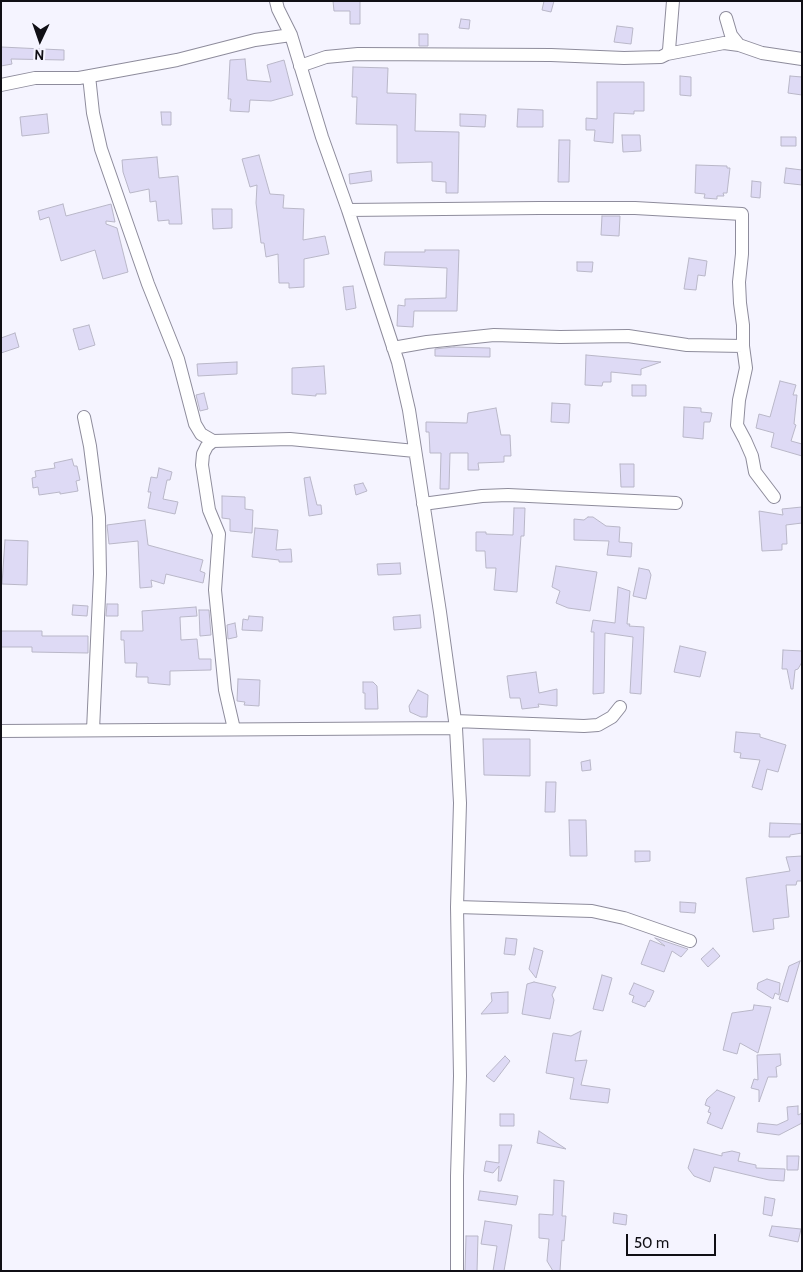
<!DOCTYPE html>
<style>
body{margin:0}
#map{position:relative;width:803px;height:1272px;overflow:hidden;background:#f5f4ff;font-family:Cabin,sans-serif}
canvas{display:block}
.frame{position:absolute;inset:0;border:2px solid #100f15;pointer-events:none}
.north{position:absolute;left:15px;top:15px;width:50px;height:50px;-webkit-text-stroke:4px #f5f4ff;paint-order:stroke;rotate:183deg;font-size:14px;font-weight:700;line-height:20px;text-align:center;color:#100f15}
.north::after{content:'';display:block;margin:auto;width:18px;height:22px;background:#100f15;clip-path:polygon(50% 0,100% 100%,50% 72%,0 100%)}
.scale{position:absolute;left:626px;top:1234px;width:90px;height:22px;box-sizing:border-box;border:2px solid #100f15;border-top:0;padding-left:6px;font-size:15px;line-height:18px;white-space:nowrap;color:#100f15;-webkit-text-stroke:4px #f5f4ff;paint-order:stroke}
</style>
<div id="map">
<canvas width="803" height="1272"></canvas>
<div class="frame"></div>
<div class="north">N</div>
<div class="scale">50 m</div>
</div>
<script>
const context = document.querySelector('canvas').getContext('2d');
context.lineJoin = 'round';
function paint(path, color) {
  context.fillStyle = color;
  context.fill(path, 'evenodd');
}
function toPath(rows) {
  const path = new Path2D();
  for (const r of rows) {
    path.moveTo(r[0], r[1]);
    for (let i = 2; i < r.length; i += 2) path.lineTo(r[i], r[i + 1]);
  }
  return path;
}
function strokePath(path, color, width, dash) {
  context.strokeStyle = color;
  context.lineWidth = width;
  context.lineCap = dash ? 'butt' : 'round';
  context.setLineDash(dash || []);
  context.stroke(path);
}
const building = toPath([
 [333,1,360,1,360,24,350,24,350,11,334,11,333,1],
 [544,1,554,1,551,12,542,10,544,1],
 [461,19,470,20,469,29,459,28,461,19],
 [617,26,633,28,631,44,614,42,617,26],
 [419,34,428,34,428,46,419,46,419,34],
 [1,47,64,50,64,60,11,59,12,64,1,66,1,47],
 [245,59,247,80,271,82,267,65,284,60,293,95,271,101,250,100,249,112,230,111,231,99,228,99,230,60,245,59],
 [353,67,388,68,387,93,416,94,415,131,459,132,458,193,446,193,446,182,432,181,432,162,397,163,397,125,356,124,357,97,352,97,353,67],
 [680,76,691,77,691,96,680,95,680,76],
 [790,76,802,77,802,95,788,93,790,76],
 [597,82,644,82,644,111,634,111,634,114,614,113,613,143,594,141,595,130,586,130,586,118,597,119,597,82],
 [518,109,543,110,543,127,517,127,518,109],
 [161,112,171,112,171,125,162,125,161,112],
 [47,114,49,133,22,136,20,117,47,114],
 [460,114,486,115,485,127,460,126,460,114],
 [622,135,640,135,641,151,623,152,622,135],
 [781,137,796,137,796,146,781,146,781,137],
 [559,140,570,140,569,182,558,182,559,140],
 [259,155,270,194,284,195,283,208,304,209,303,240,325,236,329,254,304,259,304,287,289,288,289,283,279,283,278,254,266,257,264,243,261,243,256,203,257,185,250,187,242,159,259,155],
 [157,157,159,178,178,176,182,224,169,224,169,220,158,221,156,201,150,202,149,189,130,193,123,172,122,160,157,157],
 [696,165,727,166,727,168,730,168,727,193,723,193,724,196,717,196,717,199,704,198,705,194,695,193,696,165],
 [786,168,802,170,802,185,784,183,786,168],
 [371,171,372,181,350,184,349,174,371,171],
 [752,181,761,182,760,198,751,197,752,181],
 [63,204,66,216,111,204,115,222,106,221,106,224,117,228,128,272,103,279,95,250,61,261,49,217,40,220,38,211,63,204],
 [212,209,232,209,232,228,213,229,212,209],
 [602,216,620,216,619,236,601,235,602,216],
 [425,250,459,250,457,311,414,311,413,327,397,326,398,305,405,306,405,299,446,298,447,268,384,265,385,252,425,252,425,250],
 [689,258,707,261,705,276,698,275,696,290,684,289,689,258],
 [577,262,593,262,592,272,577,271,577,262],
 [353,286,356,308,346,310,343,287,353,286],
 [89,325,95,345,79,350,73,329,89,325],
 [15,333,19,347,1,353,1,338,15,333],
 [454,347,490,348,490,357,435,356,435,349,454,347],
 [586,355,608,357,661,362,641,369,641,375,611,372,611,382,603,382,602,386,585,385,586,355],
 [237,362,237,374,198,376,197,364,237,362],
 [324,366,326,394,316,394,316,396,292,394,292,368,324,366],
 [780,381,796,385,793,395,797,395,794,424,796,425,791,441,802,444,802,456,771,447,774,433,756,428,759,414,770,417,780,381],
 [632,385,646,385,646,396,632,396,632,385],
 [204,393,208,409,200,411,196,395,204,393],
 [552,403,570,404,569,423,551,422,552,403],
 [684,407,701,408,701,412,712,413,710,422,704,422,703,439,683,437,684,407],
 [496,408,501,435,510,435,511,456,504,456,504,462,478,463,479,470,468,470,468,453,450,453,449,489,440,489,441,453,430,453,429,432,426,432,426,422,467,423,468,413,496,408],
 [72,459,74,466,77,466,80,480,76,481,78,491,60,494,60,492,39,495,38,487,33,488,32,478,36,477,35,471,55,468,54,463,72,459],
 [620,464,634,464,634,487,621,487,620,464],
 [159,468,172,472,170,480,167,480,163,499,178,502,175,514,148,508,151,492,148,492,151,477,157,478,159,468],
 [310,477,317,505,321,505,322,514,309,516,304,478,310,477],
 [363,483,367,491,356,495,354,485,363,483],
 [222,496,245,497,245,509,253,510,252,533,230,531,230,519,222,518,222,496],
 [802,507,802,523,786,525,787,544,782,544,782,550,762,551,759,511,783,515,782,509,802,507],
 [514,508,525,508,524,536,521,536,517,592,494,590,496,568,486,568,485,551,476,551,476,532,486,532,486,534,513,535,514,508],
 [588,517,593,517,606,526,620,527,619,542,632,543,631,557,607,555,609,541,574,540,574,519,584,520,588,517],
 [145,520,148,545,203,560,200,571,205,573,203,583,166,574,164,584,151,580,152,587,140,588,138,541,109,544,107,525,145,520],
 [255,528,278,530,276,550,291,549,292,562,279,562,279,560,252,557,255,528],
 [5,540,28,541,27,585,2,584,5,540],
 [400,563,401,574,378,575,377,564,400,563],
 [556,566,597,572,590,611,568,608,556,603,560,591,552,587,556,566],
 [639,568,649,570,651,575,646,599,633,596,639,568],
 [618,587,630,591,627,624,630,624,629,626,644,627,641,694,630,693,633,637,605,633,604,693,593,694,594,632,591,632,593,620,615,623,618,587],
 [107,604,118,604,118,616,106,616,107,604],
 [73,605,88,606,87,616,72,615,73,605],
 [196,607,197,616,180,617,181,640,197,639,199,659,211,659,211,670,170,671,170,685,148,683,148,677,136,677,137,663,125,663,124,640,121,640,121,631,143,631,142,611,196,607],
 [199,610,209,610,211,635,200,636,199,610],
 [420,615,421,628,394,630,393,617,420,615],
 [249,616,263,617,262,631,242,630,243,619,248,620,249,616],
 [235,623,237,637,228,639,227,625,235,623],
 [1,631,42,631,42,636,88,636,88,653,32,652,32,647,1,647,1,631],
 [680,646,706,652,700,677,674,672,680,646],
 [783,650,802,651,802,662,798,669,795,670,793,689,791,689,787,669,782,669,783,650],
 [536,672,539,693,557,689,557,706,538,704,539,707,522,709,520,698,510,698,507,676,536,672],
 [238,679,260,680,259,706,244,705,245,702,237,701,238,679],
 [363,682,373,682,377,686,378,709,365,709,365,693,363,693,363,682],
 [418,690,428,695,427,717,421,717,410,712,409,706,418,690],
 [736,732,760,734,760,737,786,745,778,772,767,769,762,790,752,787,760,760,740,758,741,753,734,752,736,732],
 [483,739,530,739,530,776,484,775,483,739],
 [590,760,591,770,582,771,581,762,590,760],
 [546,782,556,782,555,812,545,812,546,782],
 [569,820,586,820,587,856,570,856,569,820],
 [770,823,802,824,802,833,790,835,790,837,769,837,770,823],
 [635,851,650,851,650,861,635,862,635,851],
 [802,856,802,881,797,881,796,885,786,885,789,917,773,919,774,929,753,932,746,878,790,871,786,857,802,856],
 [680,902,696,903,695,913,680,912,680,902],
 [506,938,517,939,515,955,504,954,506,938],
 [655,938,688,949,681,957,672,951,664,972,641,964,650,940,665,946,655,938],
 [534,948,543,951,536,978,529,969,534,948],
 [713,948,720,956,708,967,701,959,713,948],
 [800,961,788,1002,779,999,789,966,800,961],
 [602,975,612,978,603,1011,593,1009,602,975],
 [767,979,780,983,779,995,775,993,773,999,757,989,758,983,767,979],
 [534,982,556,987,552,995,554,1000,550,1019,522,1014,527,984,534,982],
 [634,983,654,991,649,1002,648,1001,645,1007,632,1002,634,996,629,994,634,983],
 [508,992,508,1013,481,1014,492,1001,491,993,508,992],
 [754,1005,771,1007,758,1053,740,1043,737,1054,723,1050,732,1013,753,1010,754,1005],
 [581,1031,575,1061,587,1060,581,1085,610,1089,608,1103,570,1099,574,1078,546,1073,553,1033,571,1036,581,1031],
 [780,1054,781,1065,776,1067,777,1077,768,1077,759,1102,759,1090,751,1088,754,1079,758,1080,757,1055,780,1054],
 [505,1056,510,1061,494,1082,486,1076,505,1056],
 [717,1090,735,1097,722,1129,707,1123,711,1113,708,1112,710,1107,705,1105,707,1099,717,1090],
 [798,1106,798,1115,802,1113,802,1123,779,1135,757,1132,758,1123,777,1125,788,1120,787,1107,798,1106],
 [500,1114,514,1114,514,1126,500,1126,500,1114],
 [539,1131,566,1149,537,1143,539,1131],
 [499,1145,512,1145,501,1181,498,1181,499,1166,493,1173,484,1171,486,1161,499,1163,499,1145],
 [694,1149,722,1156,722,1153,732,1151,740,1153,738,1161,756,1165,756,1168,785,1169,784,1181,769,1180,714,1167,710,1182,694,1176,688,1168,694,1149],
 [787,1156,799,1156,798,1170,787,1170,787,1156],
 [554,1180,564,1181,562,1216,566,1216,564,1241,562,1240,560,1271,553,1271,547,1261,549,1239,539,1238,539,1214,553,1215,554,1180],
 [480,1191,518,1196,516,1205,478,1200,480,1191],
 [765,1197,775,1199,772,1216,763,1214,765,1197],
 [614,1213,627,1215,626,1225,613,1223,614,1213],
 [485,1221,512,1225,504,1271,493,1271,497,1246,481,1244,485,1221],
 [772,1226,801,1229,798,1242,769,1236,772,1226],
 [466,1236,478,1236,477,1271,465,1271,466,1236]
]);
paint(building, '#dedaf5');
strokePath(building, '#b9b7c8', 1);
const minor = toPath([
 [276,1,278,9,291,35,322,137,348,210,398,362,409,410,440,612,456,728,460,803,457,907,460,1076,457,1176,457,1271],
 [726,18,731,35,739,45],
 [667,54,724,43,739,45,762,53,802,59],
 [300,66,326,57,358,54,551,55,624,58,661,57,667,54,669,50,673,1],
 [89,76,93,113,101,149,148,284,178,359,195,424,201,434,213,441,290,439,415,451],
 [1,85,35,78,79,78,177,60,255,40,291,35],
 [348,210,539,208,635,208,742,214,742,254,739,282,740,303,743,325,743,346],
 [393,348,427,342,494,335,560,337,628,336,687,345,743,346,746,368,739,400,737,425,745,440,752,456,755,472,774,497],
 [84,417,90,446,99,517,100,574,93,730],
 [213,441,207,446,203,454,202,465,209,510,219,534,215,590,225,690,234,729],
 [423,504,482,496,508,495,676,503],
 [455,721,584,726,598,725,612,717,620,707],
 [1,731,456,728],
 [457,907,592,911,624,918,690,941]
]);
strokePath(minor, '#8e8c9c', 14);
strokePath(minor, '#fff', 12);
</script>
